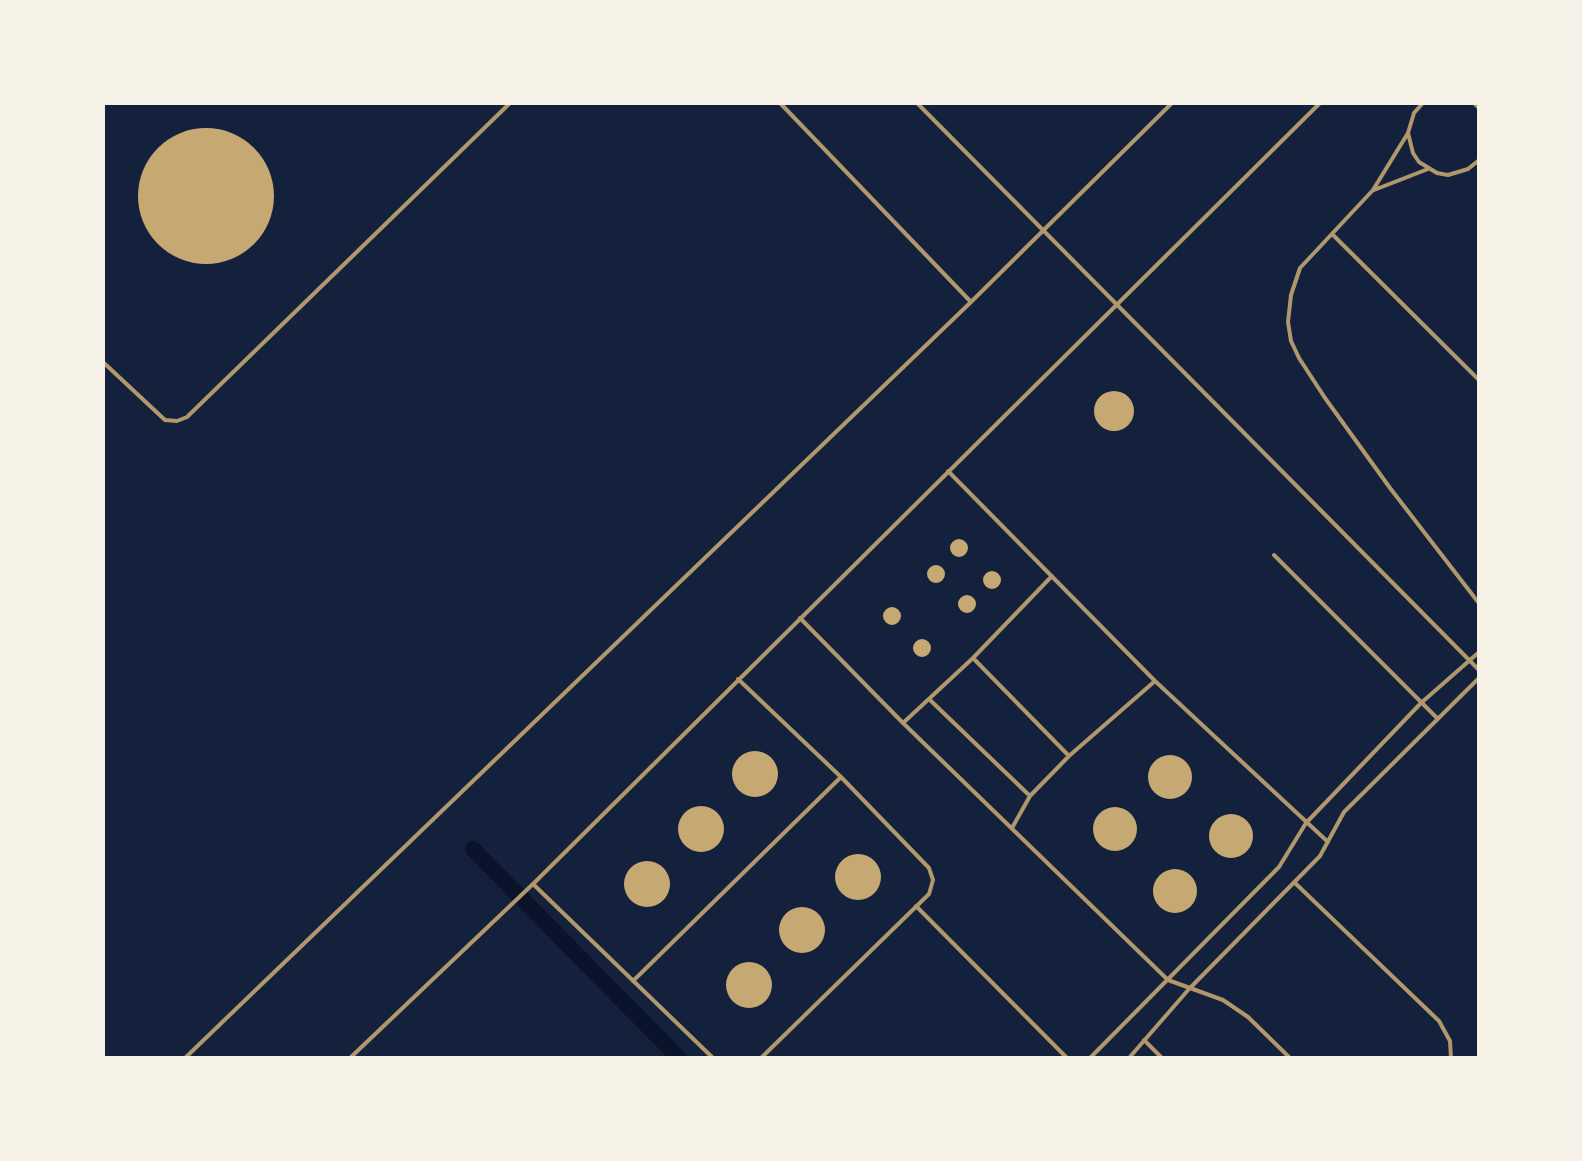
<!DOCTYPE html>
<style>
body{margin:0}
#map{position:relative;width:1582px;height:1161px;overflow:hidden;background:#14213d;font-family:"Playfair Display",serif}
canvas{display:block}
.frame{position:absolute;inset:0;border:105px solid #f6f1e7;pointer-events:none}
</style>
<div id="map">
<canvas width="1582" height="1161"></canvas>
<div class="frame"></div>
</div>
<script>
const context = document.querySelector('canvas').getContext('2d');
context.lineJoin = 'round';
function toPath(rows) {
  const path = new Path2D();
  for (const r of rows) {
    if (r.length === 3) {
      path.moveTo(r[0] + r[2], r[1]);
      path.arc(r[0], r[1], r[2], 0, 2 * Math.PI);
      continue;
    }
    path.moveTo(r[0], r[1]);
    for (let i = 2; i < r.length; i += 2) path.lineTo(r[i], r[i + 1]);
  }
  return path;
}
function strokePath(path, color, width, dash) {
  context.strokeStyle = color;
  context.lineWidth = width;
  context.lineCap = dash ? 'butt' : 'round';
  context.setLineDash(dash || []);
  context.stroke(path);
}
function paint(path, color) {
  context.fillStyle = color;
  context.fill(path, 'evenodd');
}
strokePath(toPath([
 [473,849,679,1058]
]), '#0b132b', 16);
paint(toPath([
 [206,196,68],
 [1114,411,20],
 [959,548,9],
 [936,574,9],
 [992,580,9],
 [967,604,9],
 [892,616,9],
 [922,648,9],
 [755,774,23],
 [1170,777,22],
 [701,829,23],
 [1115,829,22],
 [1231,836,22],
 [858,877,23],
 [647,884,23],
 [1175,891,22],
 [802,930,23],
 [749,985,23]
]), '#c6a872');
strokePath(toPath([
 [781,104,971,302],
 [918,104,1478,669],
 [1422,104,1414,113,1408,133,1413,153,1419,162,1437,173,1448,175,1468,169,1478,161],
 [1475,104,1478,107],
 [1408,133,1373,190,1300,268,1291,295,1288,322,1291,341,1299,358,1325,398,1390,488,1478,602],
 [1374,190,1428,169],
 [1332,234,1478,379],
 [104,363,165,420,177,421,187,417,509,104],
 [948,471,1155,681,1328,842],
 [1274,555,1437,718],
 [800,618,903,723,1168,980,1223,1000,1248,1017,1290,1058],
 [973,658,1069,756],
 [738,679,841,777,929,868,933,880,929,894,761,1058],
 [930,700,1030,796],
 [903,723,973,658,1052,576],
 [1012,828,1030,796,1069,756,1155,681],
 [1295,883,1439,1021,1450,1041,1451,1058],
 [916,906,1067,1058],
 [633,981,841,777],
 [1144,1040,1162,1058],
 [185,1058,971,302,1171,104],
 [350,1058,533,884],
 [713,1058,533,884,1319,104],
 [1090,1058,1279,867,1306,823,1421,703,1478,653],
 [1129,1058,1189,989,1320,856,1344,812,1478,679]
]), '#b1986c', 4);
</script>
